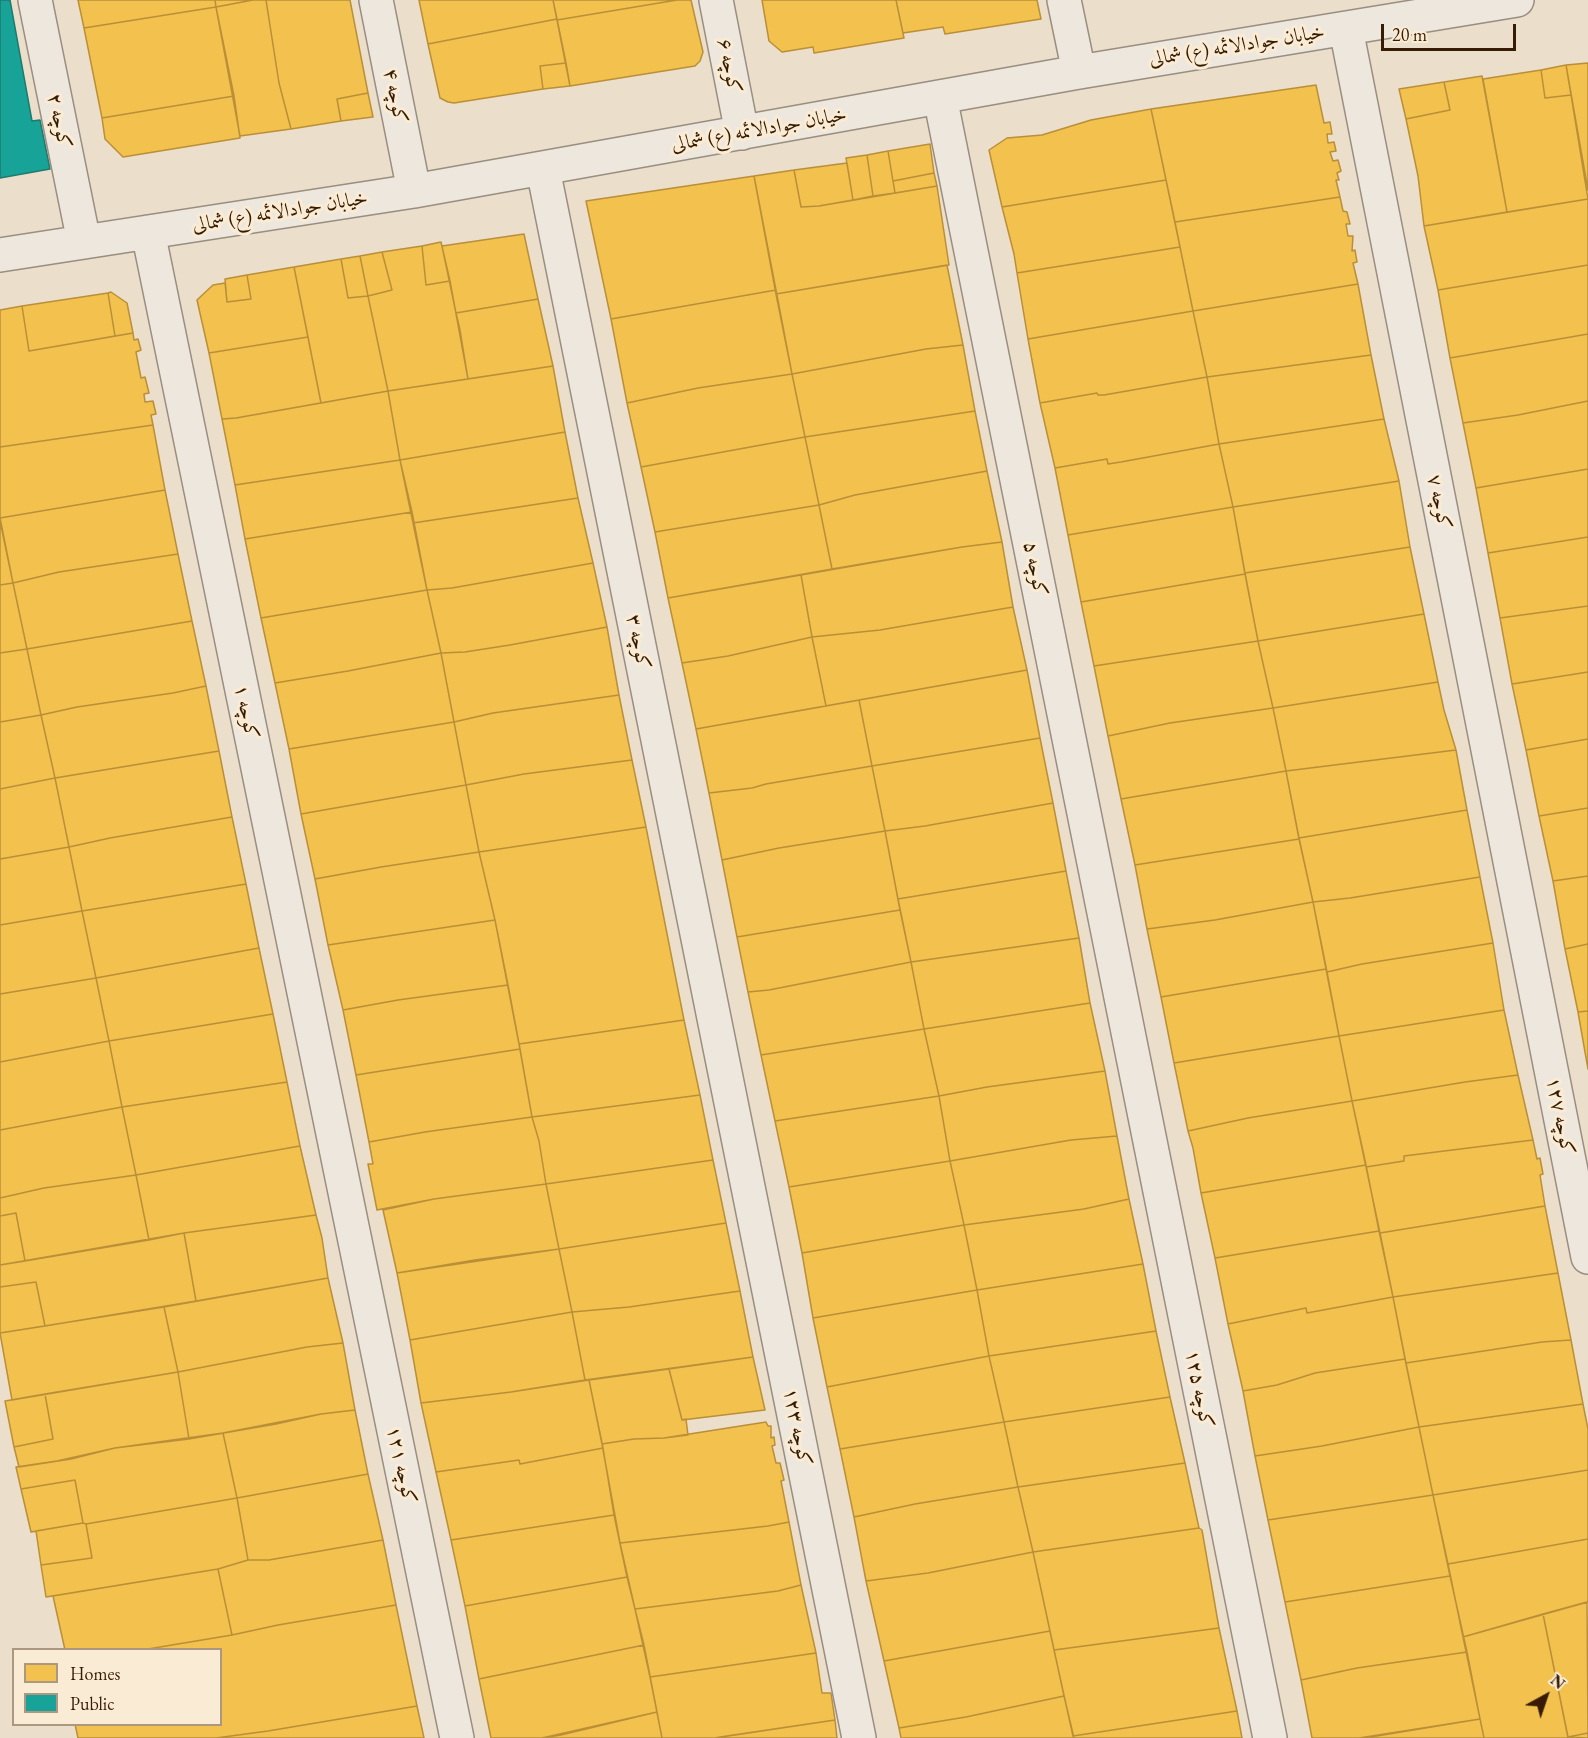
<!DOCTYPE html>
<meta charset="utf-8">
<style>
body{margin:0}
#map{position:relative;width:1588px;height:1738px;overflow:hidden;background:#ebdeca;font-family:"EB Garamond",serif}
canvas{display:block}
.legend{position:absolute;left:12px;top:1648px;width:210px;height:78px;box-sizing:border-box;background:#faecd4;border:2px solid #ac9881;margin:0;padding:8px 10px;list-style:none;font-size:18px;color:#371b04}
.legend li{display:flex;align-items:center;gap:12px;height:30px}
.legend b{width:30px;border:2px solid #ac9881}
.north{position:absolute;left:1516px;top:1666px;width:60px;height:60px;-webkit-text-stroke:4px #faecd4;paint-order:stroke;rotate:40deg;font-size:16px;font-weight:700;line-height:24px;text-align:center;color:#371b04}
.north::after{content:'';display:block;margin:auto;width:21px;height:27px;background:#371b04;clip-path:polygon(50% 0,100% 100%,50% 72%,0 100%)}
.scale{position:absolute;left:1381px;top:24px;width:135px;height:27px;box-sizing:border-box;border:3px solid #371b04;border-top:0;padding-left:8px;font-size:18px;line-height:21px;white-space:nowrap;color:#371b04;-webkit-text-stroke:4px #faecd4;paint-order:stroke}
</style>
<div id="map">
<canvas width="1588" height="1738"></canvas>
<ul class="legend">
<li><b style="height:16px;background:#f2c14e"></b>Homes</li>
<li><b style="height:16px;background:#17a398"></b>Public</li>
</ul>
<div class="north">N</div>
<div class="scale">20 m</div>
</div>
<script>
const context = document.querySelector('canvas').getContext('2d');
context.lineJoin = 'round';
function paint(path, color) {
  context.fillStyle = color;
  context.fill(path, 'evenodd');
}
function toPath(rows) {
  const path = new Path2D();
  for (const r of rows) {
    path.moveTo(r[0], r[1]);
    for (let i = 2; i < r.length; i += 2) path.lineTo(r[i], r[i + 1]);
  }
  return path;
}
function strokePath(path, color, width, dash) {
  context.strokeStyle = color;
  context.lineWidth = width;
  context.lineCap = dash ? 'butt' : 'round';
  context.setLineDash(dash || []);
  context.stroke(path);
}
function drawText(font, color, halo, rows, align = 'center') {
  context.font = font + ' "EB Garamond",Amiri,serif';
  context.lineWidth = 6;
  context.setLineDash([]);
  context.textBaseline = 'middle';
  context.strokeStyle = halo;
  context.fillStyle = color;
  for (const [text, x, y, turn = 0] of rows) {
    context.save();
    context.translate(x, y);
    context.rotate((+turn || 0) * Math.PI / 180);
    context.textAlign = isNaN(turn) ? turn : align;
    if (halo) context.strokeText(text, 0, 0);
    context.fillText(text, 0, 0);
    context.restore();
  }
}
const homes = toPath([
 [78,0,215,0,216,7,84,28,78,0],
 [215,0,253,0,216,7,215,0],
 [266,0,350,0,368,93,337,99,341,121,291,129,279,83,266,0],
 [266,0,279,83,291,129,240,136,216,7,253,0,266,0],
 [419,0,553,0,557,19,428,44,419,0],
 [553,0,677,0,557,20,553,0],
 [677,0,691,0,703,52,700,61,695,66,570,86,557,20,677,0],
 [762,0,896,0,904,38,814,53,813,47,782,52,769,41,762,0],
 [896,0,1037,0,1041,19,945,34,943,27,903,33,896,0],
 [216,7,234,96,102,118,84,28,216,7],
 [557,19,566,63,540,66,543,89,454,103,448,102,440,98,428,44,557,19],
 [566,63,570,86,543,89,540,66,566,63],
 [1588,63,1588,190,1566,65,1588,63],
 [1566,65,1571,95,1545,98,1541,70,1566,65],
 [1541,70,1545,98,1571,95,1588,199,1507,212,1483,79,1541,70],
 [1482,76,1507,212,1424,226,1418,176,1406,119,1450,110,1444,82,1482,76],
 [1444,82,1450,110,1406,119,1399,89,1444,82],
 [1316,85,1324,123,1330,122,1332,134,1327,134,1328,143,1334,142,1336,151,1330,152,1333,161,1338,160,1341,171,1337,173,1339,180,1336,180,1340,197,1175,222,1151,109,1316,85],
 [368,93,373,117,341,121,337,99,368,93],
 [234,96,240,138,123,157,105,139,102,118,234,96],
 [1151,109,1166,180,1002,207,989,150,1007,138,1042,135,1091,120,1151,109],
 [930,144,934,173,893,181,888,151,930,144],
 [888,151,895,193,873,196,867,155,888,151],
 [867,155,873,196,853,200,846,158,867,155],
 [847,163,853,200,819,206,801,207,794,170,847,163],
 [794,170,801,207,819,206,937,186,949,265,776,294,754,176,794,170],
 [934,173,937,186,895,193,893,181,934,173],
 [754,176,776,290,611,319,586,201,754,176],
 [1166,180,1180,247,1017,273,1014,254,1002,207,1166,180],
 [1340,197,1343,211,1347,212,1350,224,1346,224,1348,236,1353,236,1352,251,1355,250,1357,262,1353,263,1358,284,1193,311,1175,222,1340,197],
 [1588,199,1588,265,1438,290,1424,226,1588,199],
 [524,234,538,299,456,313,442,246,524,234],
 [441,242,450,281,426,285,422,246,441,242],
 [422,246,426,285,450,281,468,379,388,391,368,296,392,290,382,252,422,246],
 [1180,247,1193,311,1028,339,1017,273,1180,247],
 [382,252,392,290,368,296,360,256,382,252],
 [360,256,368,296,348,298,341,259,360,256],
 [341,259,348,298,368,296,388,391,321,403,294,267,341,259],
 [947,265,963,345,926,349,792,374,776,294,947,265],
 [1588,265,1588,334,1450,358,1438,290,1588,265],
 [294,267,308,337,209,353,197,300,213,285,225,283,227,302,251,299,247,275,294,267],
 [247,275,251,299,227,302,225,279,247,275],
 [1358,284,1371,355,1207,377,1193,311,1358,284],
 [776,290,792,374,698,388,627,403,611,319,776,290],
 [111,292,127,303,133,333,115,336,108,293,111,292],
 [108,293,115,336,29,351,22,306,108,293],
 [538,299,553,366,468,379,460,330,456,313,538,299],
 [22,306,29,351,133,333,134,340,138,339,141,350,136,352,141,378,145,377,149,393,144,394,145,402,153,401,156,414,151,415,153,425,0,447,0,310,22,306],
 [1193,311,1207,377,1104,395,1098,395,1097,393,1040,403,1028,339,1193,311],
 [1588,334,1588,401,1518,415,1463,423,1450,358,1588,334],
 [308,337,321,403,236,418,222,419,209,353,308,337],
 [963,345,975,411,805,437,792,374,926,349,963,345],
 [1371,355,1384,419,1219,444,1207,377,1371,355],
 [553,366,565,432,400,460,388,391,553,366],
 [792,374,805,437,641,467,627,403,698,388,792,374],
 [1207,377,1219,444,1121,462,1108,464,1107,459,1055,468,1040,403,1097,393,1098,395,1104,395,1207,377],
 [388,391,400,460,235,485,222,419,236,418,388,391],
 [1588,401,1588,469,1476,488,1463,423,1518,415,1588,401],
 [975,411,987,471,855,495,819,505,805,437,975,411],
 [1384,419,1399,481,1233,507,1219,444,1384,419],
 [153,425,165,490,0,518,0,447,153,425],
 [565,432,578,498,413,523,400,460,565,432],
 [805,437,819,505,655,532,641,467,805,437],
 [1219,444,1233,507,1068,535,1055,468,1107,459,1108,464,1121,462,1219,444],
 [400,460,412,512,245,539,235,485,400,460],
 [1588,469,1588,537,1488,553,1476,488,1588,469],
 [987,471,1002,542,962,547,832,569,819,505,855,495,987,471],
 [1399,481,1410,547,1245,573,1233,507,1399,481],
 [165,490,178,554,59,572,13,583,0,518,165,490],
 [578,498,593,563,452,588,427,590,413,523,578,498],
 [819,505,832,569,668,598,655,532,819,505],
 [1233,507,1245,574,1081,602,1068,535,1233,507],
 [412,512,427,590,261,618,245,539,412,512],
 [0,521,13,583,0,585,0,521],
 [1588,537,1588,606,1500,618,1488,553,1588,537],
 [1002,542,1013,607,880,630,812,637,801,575,962,547,1002,542],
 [1410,547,1424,614,1258,641,1245,573,1410,547],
 [178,554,192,621,27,649,13,583,59,572,178,554],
 [593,563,607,627,510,645,465,652,441,653,427,590,452,588,593,563],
 [1245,574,1258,641,1094,666,1081,602,1245,574],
 [801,575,812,637,728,656,682,663,668,598,801,575],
 [13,583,27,649,0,653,0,585,13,583],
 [427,590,441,653,348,671,275,683,261,618,427,590],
 [1588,606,1588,672,1512,684,1500,618,1588,606],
 [1013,607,1027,670,826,706,812,637,880,630,1013,607],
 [1424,614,1438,682,1273,708,1258,641,1424,614],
 [192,621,206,686,173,693,77,707,41,715,27,649,192,621],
 [607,627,619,695,493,713,454,722,441,653,465,652,510,645,607,627],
 [812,637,826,706,696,729,682,663,728,656,812,637],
 [1258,641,1273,708,1170,723,1108,736,1094,666,1258,641],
 [27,649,41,715,0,722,0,653,27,649],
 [441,653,454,722,289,749,275,683,348,671,441,653],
 [1027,670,1040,738,872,766,859,700,1027,670],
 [1588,672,1588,739,1526,750,1512,684,1588,672],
 [1438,682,1444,710,1456,750,1286,771,1273,708,1438,682],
 [206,686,219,751,55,778,41,715,77,707,173,693,206,686],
 [619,695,632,760,524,774,466,785,454,722,493,713,619,695],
 [859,700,872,766,766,784,752,788,709,793,696,729,859,700],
 [1273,708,1286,771,1121,799,1108,736,1170,723,1273,708],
 [41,715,55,778,0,789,0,722,41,715],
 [454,722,466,785,301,814,289,749,454,722],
 [1040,738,1053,803,925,826,885,831,872,766,1040,738],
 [1588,739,1588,808,1539,816,1526,750,1588,739],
 [1456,750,1467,810,1299,838,1286,771,1456,750],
 [219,751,232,817,110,838,69,847,55,778,219,751],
 [632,760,646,827,479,852,466,785,524,774,632,760],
 [872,766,885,831,779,848,722,860,709,793,752,788,766,784,872,766],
 [1286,771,1299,839,1135,865,1121,799,1286,771],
 [55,778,69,847,0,859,0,789,55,778],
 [466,785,479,852,381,867,315,879,301,814,466,785],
 [1053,803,1066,871,898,899,885,831,925,826,1053,803],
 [1588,808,1588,876,1553,881,1539,816,1588,808],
 [1467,810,1480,877,1350,898,1313,902,1299,838,1467,810],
 [232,817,246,884,82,911,69,847,110,838,232,817],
 [646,827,684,1020,519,1044,495,920,479,852,646,827],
 [885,831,900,910,737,937,722,860,779,848,885,831],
 [1299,839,1313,902,1215,920,1147,929,1135,865,1299,839],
 [69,847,82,911,0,925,0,859,69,847],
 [479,852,495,920,328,945,315,879,381,867,479,852],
 [1066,871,1079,938,911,962,898,899,1066,871],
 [1588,876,1588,944,1565,949,1553,881,1588,876],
 [1480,877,1493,943,1362,964,1327,972,1313,902,1350,898,1480,877],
 [246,884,259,948,96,978,82,911,246,884],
 [1313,902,1326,969,1161,997,1147,929,1215,920,1313,902],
 [900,910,911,962,769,990,748,992,737,937,900,910],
 [82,911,96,978,0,994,0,925,82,911],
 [495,920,508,985,398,1000,343,1010,328,945,495,920],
 [1079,938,1090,1003,924,1029,911,962,1079,938],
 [1493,943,1504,1010,1339,1036,1327,972,1362,964,1493,943],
 [1588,944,1588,1011,1578,1012,1565,949,1588,944],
 [259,948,273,1014,109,1041,96,978,259,948],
 [911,962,924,1029,761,1055,748,992,769,990,911,962],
 [1326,969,1339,1036,1174,1063,1161,997,1326,969],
 [96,978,109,1041,0,1062,0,994,96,978],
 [508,985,520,1049,356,1075,343,1010,398,1000,508,985],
 [1090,1003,1105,1071,987,1087,939,1096,924,1029,1090,1003],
 [1504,1010,1518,1075,1465,1082,1352,1101,1339,1036,1504,1010],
 [1588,1011,1588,1069,1578,1012,1588,1011],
 [273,1014,287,1082,122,1107,109,1041,273,1014],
 [684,1020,700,1095,532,1117,519,1044,684,1020],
 [924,1029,939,1096,775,1121,761,1055,924,1029],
 [1339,1036,1352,1101,1248,1118,1188,1131,1174,1063,1339,1036],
 [109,1041,122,1107,0,1130,0,1062,109,1041],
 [520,1049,532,1117,425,1132,369,1142,356,1075,520,1049],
 [1105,1071,1117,1136,1071,1140,950,1161,939,1096,987,1087,1105,1071],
 [1518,1075,1533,1140,1404,1156,1404,1161,1366,1167,1352,1101,1465,1082,1518,1075],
 [287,1082,300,1146,136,1175,122,1107,287,1082],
 [700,1095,713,1160,546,1184,539,1141,532,1117,700,1095],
 [939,1096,950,1161,789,1187,775,1121,939,1096],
 [1352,1101,1366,1165,1201,1193,1193,1148,1188,1131,1248,1118,1352,1101],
 [122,1107,136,1175,44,1188,0,1198,0,1130,122,1107],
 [532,1117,539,1141,546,1184,434,1199,377,1210,368,1164,373,1164,369,1142,425,1132,532,1117],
 [1117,1136,1129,1199,1084,1209,964,1225,950,1161,1071,1140,1117,1136],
 [1533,1140,1537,1159,1540,1158,1543,1174,1540,1175,1545,1206,1380,1233,1366,1167,1404,1161,1404,1156,1533,1140],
 [300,1146,316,1215,184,1233,149,1240,136,1175,300,1146],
 [713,1160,726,1223,559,1249,546,1184,713,1160],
 [950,1161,964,1225,802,1253,789,1187,950,1161],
 [1366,1165,1379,1231,1215,1258,1201,1193,1366,1165],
 [136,1175,149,1240,25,1261,16,1213,0,1216,0,1198,44,1188,136,1175],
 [546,1184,559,1249,475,1260,397,1273,383,1210,434,1199,546,1184],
 [1129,1199,1143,1264,977,1290,964,1225,1084,1209,1129,1199],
 [1545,1206,1558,1273,1393,1297,1380,1233,1545,1206],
 [16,1213,25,1261,0,1265,0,1216,16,1213],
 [316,1215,322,1238,328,1278,196,1301,184,1233,316,1215],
 [726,1223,740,1291,629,1307,572,1312,559,1249,726,1223],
 [964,1225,977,1290,813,1318,802,1253,964,1225],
 [1379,1231,1393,1297,1307,1313,1306,1308,1228,1324,1215,1258,1379,1231],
 [184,1233,196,1301,45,1326,36,1282,0,1287,0,1265,184,1233],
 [559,1249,572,1312,410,1340,397,1273,559,1249],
 [1143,1264,1156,1331,989,1356,977,1290,1143,1264],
 [1558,1273,1571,1340,1542,1342,1406,1363,1393,1297,1558,1273],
 [328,1278,343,1343,307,1347,178,1372,164,1307,328,1278],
 [36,1282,45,1326,0,1333,0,1287,36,1282],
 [977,1290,989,1356,827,1387,813,1318,977,1290],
 [740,1291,753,1357,585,1380,572,1312,629,1307,740,1291],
 [1393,1297,1405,1359,1315,1373,1277,1385,1243,1391,1228,1324,1306,1308,1307,1313,1393,1297],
 [164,1307,178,1372,12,1400,0,1333,164,1307],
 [572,1312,585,1380,511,1392,421,1403,410,1340,572,1312],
 [1156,1331,1170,1397,1004,1422,989,1356,1156,1331],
 [1571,1340,1583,1404,1419,1427,1406,1363,1542,1342,1571,1340],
 [343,1343,355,1410,321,1414,276,1424,189,1439,178,1372,307,1347,343,1343],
 [989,1356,1004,1422,840,1449,827,1387,989,1356],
 [753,1357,765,1410,682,1420,669,1369,753,1357],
 [1405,1359,1419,1427,1322,1446,1255,1456,1243,1391,1277,1385,1315,1373,1405,1359],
 [669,1369,682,1420,686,1419,688,1435,664,1438,634,1439,602,1444,589,1380,669,1369],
 [178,1372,189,1439,115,1448,71,1459,19,1467,14,1447,53,1439,45,1394,178,1372],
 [589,1380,603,1448,520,1464,519,1460,436,1472,421,1403,511,1392,589,1380],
 [45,1394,53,1439,14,1447,5,1401,45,1394],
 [1170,1397,1185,1463,1018,1487,1004,1422,1170,1397],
 [1583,1404,1588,1429,1588,1470,1433,1495,1419,1427,1583,1404],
 [355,1410,368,1474,237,1498,223,1433,321,1414,355,1410],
 [766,1422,768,1426,771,1426,771,1438,774,1437,775,1445,772,1446,776,1463,780,1463,784,1480,781,1481,789,1522,768,1526,620,1543,602,1444,634,1439,664,1438,766,1422],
 [1004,1422,1018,1487,915,1504,854,1517,840,1449,1004,1422],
 [1419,1427,1433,1495,1268,1520,1255,1456,1322,1446,1419,1427],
 [223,1433,237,1498,86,1524,83,1523,75,1480,21,1489,16,1467,57,1461,115,1448,223,1433],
 [603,1448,614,1515,451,1540,436,1472,519,1460,520,1464,603,1448],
 [1185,1463,1199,1528,1033,1552,1018,1487,1185,1463],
 [1588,1470,1588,1539,1448,1564,1433,1495,1588,1470],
 [368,1474,383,1540,269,1560,248,1560,237,1498,368,1474],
 [75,1480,83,1523,31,1532,21,1489,75,1480],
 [1018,1487,1033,1552,928,1573,866,1581,854,1517,915,1504,1018,1487],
 [1433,1495,1450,1576,1285,1602,1268,1520,1433,1495],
 [237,1498,248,1560,218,1569,46,1597,41,1565,92,1558,86,1524,237,1498],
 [614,1515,627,1577,465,1606,451,1540,614,1515],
 [789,1522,801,1585,778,1591,635,1609,620,1543,768,1526,789,1522],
 [83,1523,86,1524,92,1558,41,1565,36,1531,83,1523],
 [1199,1528,1202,1530,1219,1628,1054,1650,1033,1552,1199,1528],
 [1588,1539,1588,1602,1463,1637,1448,1564,1588,1539],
 [383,1540,396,1605,278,1625,232,1635,218,1569,248,1560,269,1560,383,1540],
 [1033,1552,1050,1631,884,1661,866,1581,928,1573,1033,1552],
 [218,1569,232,1635,142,1650,65,1650,53,1596,218,1569],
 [1450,1576,1467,1652,1357,1668,1301,1680,1285,1602,1450,1576],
 [627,1577,644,1645,479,1679,465,1606,627,1577],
 [801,1585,816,1653,650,1677,635,1609,778,1591,801,1585],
 [1587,1602,1588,1733,1568,1737,1543,1614,1587,1602],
 [396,1605,417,1706,268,1731,216,1738,78,1738,75,1724,220,1724,220,1650,142,1650,232,1635,278,1625,396,1605],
 [1543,1614,1568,1738,1484,1738,1463,1637,1543,1614],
 [1219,1628,1237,1711,1073,1736,1054,1650,1219,1628],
 [1050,1631,1064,1696,966,1717,899,1728,884,1661,1050,1631],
 [644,1645,657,1712,542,1738,491,1738,479,1679,644,1645],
 [1467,1652,1480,1719,1359,1738,1312,1738,1301,1680,1357,1668,1467,1652],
 [816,1653,822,1693,831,1693,835,1720,715,1738,662,1738,650,1677,816,1653],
 [1064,1696,1074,1738,901,1738,899,1728,966,1717,1064,1696],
 [417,1706,424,1738,216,1738,268,1731,417,1706],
 [1237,1711,1242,1738,1074,1738,1073,1736,1237,1711],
 [657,1712,662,1738,542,1738,561,1735,657,1712],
 [1480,1719,1484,1738,1359,1738,1377,1736,1480,1719],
 [835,1720,837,1738,715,1738,720,1737,835,1720],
 [1588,1733,1588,1738,1568,1737,1588,1733]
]);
paint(homes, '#f2c14e');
strokePath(homes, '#ba8f38', 1.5);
const public = toPath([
 [0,0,10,0,32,121,40,120,50,169,0,178,0,0]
]);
paint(public, '#17a398');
strokePath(public, '#217a6c', 1.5);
const minor = toPath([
 [35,0,84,242],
 [376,0,414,191],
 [716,0,742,133],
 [1064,0,1079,72],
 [1346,29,1588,1257],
 [940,97,1270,1738],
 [543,169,859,1738],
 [148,232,457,1738],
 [0,255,414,191,1079,72,1517,0]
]);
strokePath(minor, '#998e80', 36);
strokePath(minor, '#eee7dd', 33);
drawText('20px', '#371b04', '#faecd4', [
 ["خیابان جوادالائمه (ع) شمالی",1237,46,-9],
 ["کوچه ۶",729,66,79],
 ["کوچه ۴",395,96,79],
 ["کوچه ۲",59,121,79],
 ["خیابان جوادالائمه (ع) شمالی",759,130,-10],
 ["خیابان جوادالائمه (ع) شمالی",280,212,-9],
 ["کوچه ۷",1439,502,79],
 ["کوچه ۵",1035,569,79],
 ["کوچه ۳",638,642,79],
 ["کوچه ۱",246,712,78],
 ["کوچه ۱۲۷",1560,1116,79],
 ["کوچه ۱۲۵",1199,1389,79],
 ["کوچه ۱۲۳",797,1427,79],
 ["کوچه ۱۲۱",401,1465,78]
]);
</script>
